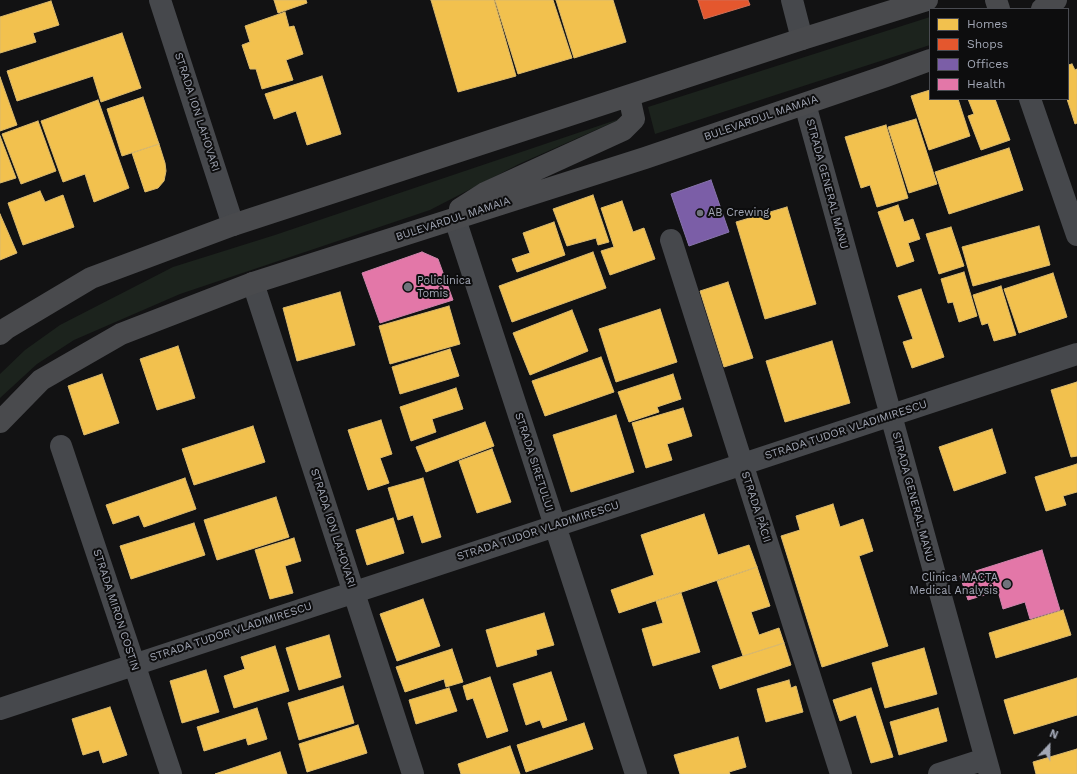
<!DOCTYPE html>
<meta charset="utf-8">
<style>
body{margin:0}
#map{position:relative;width:1077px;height:774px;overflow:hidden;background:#121213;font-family:"Work Sans",sans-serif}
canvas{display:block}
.legend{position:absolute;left:929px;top:8px;width:140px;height:92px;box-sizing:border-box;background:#0d0d0e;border:1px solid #494b51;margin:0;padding:5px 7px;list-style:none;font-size:12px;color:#a2a7b5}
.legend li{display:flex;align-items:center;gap:8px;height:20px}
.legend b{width:20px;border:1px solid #494b51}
.north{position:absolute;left:1029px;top:726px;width:40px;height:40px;-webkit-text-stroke:3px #0d0d0e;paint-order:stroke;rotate:22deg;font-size:11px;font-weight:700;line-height:16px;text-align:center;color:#a2a7b5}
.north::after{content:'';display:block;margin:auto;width:14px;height:18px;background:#a2a7b5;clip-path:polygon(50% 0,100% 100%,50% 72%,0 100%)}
</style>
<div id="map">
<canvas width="1077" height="774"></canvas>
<ul class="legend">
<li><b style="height:11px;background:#f2c14e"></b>Homes</li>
<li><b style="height:11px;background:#e4572e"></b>Shops</li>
<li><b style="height:11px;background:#7b5ea7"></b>Offices</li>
<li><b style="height:11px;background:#e377a8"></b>Health</li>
</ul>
<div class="north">N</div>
</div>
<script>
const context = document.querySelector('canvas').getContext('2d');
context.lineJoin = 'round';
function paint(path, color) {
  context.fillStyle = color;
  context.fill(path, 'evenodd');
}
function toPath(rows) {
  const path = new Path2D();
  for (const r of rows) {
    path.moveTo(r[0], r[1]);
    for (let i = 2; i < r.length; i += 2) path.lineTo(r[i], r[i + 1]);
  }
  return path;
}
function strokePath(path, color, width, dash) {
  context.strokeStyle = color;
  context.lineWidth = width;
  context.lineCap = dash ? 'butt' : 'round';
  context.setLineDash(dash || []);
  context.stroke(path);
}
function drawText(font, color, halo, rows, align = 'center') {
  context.font = font + ' "Work Sans",sans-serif';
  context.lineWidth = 4;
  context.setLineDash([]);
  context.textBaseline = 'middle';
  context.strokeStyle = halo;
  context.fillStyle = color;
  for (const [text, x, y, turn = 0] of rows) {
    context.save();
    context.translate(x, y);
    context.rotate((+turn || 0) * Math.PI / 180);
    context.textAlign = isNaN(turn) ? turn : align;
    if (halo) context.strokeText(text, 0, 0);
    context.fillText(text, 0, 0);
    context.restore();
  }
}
paint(toPath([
 [930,17,930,45,655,134,648,107],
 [625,117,519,164,430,210,180,294,74,340,37,364,0,398,0,374,25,350,60,325,173,267,275,235]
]), '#1c231d');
const homes = toPath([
 [274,0,306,0,307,3,278,13,274,0],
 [431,0,494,0,516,76,458,92,431,0],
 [495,0,553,0,572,58,518,74,495,0],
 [556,0,613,0,626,42,574,58,556,0],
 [51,1,59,25,33,33,36,42,0,53,0,17,51,1],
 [285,12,289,27,294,26,303,54,286,60,293,80,262,89,256,69,250,69,242,45,250,42,245,26,285,12],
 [122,33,141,88,101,102,93,76,17,101,7,71,122,33],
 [1072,64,1075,70,1077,69,1077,123,1075,124,1067,99,1068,99,1068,65,1072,64],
 [322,76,341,134,307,145,296,111,274,119,265,94,322,76],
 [0,77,17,125,0,131,0,77],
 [930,90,930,99,958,99,970,136,929,150,911,96,930,90],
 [143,97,159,144,122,156,107,109,143,97],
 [968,99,995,99,1010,140,981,150,968,116,974,114,968,99],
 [98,100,129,188,94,202,85,174,63,182,41,121,98,100],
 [916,119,937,184,909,193,888,127,916,119],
 [38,121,56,171,21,184,2,134,38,121],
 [886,125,908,198,877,207,870,185,861,188,845,137,886,125],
 [0,136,16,178,0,183,0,136],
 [159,144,165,163,166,171,164,181,158,188,145,192,132,153,159,144],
 [1009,148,1023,190,949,214,935,172,1009,148],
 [40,191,45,202,63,195,74,227,23,245,8,203,40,191],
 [593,195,609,242,598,245,596,238,567,246,553,209,593,195],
 [622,201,633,232,644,228,655,259,610,275,601,251,614,247,601,208,622,201],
 [898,205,904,222,913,219,920,239,908,243,914,261,897,267,878,212,898,205],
 [787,207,816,304,765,319,736,222,787,207],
 [0,214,17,253,0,260,0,214],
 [554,222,565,255,517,272,512,259,530,253,523,233,554,222],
 [1039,226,1050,265,973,286,962,247,1039,226],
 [951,227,964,266,939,274,926,234,951,227],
 [593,252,606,288,512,322,499,286,593,252],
 [964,272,977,316,959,322,953,302,948,303,941,279,964,272],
 [1053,273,1067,317,1019,333,1004,289,1053,273],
 [728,282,753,358,724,367,700,291,728,282],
 [1001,286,1016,335,994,341,988,323,982,325,973,295,1001,286],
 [921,289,944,357,912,368,903,342,913,339,898,296,921,289],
 [340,292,355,345,297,361,283,308,340,292],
 [449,306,460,344,390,364,379,326,449,306],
 [660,309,677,362,616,382,599,329,660,309],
 [572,310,588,351,530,375,513,333,572,310],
 [832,341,850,403,785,422,766,361,832,341],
 [178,346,195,398,157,410,140,359,178,346],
 [450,349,459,376,400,394,392,367,450,349],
 [601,357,614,392,545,416,532,381,601,357],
 [102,374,119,423,84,435,68,386,102,374],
 [673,374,681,399,657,407,659,412,629,422,618,392,673,374],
 [1077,382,1077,456,1071,457,1051,390,1077,382],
 [456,388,463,409,432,419,436,432,411,441,400,407,456,388],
 [683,408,692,436,667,444,672,460,646,468,632,423,683,408],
 [616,415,634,472,571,492,553,435,616,415],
 [381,420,392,454,380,458,389,483,368,490,348,430,381,420],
 [485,422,494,446,426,472,416,447,485,422],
 [253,426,265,462,194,485,182,449,253,426],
 [992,429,1006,473,954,491,939,447,992,429],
 [492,449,511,502,477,513,459,461,492,449],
 [1077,464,1077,492,1063,496,1066,505,1046,511,1035,477,1077,464],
 [185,478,196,509,144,527,139,515,113,524,106,505,185,478],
 [423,478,441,537,422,543,413,515,398,520,388,488,423,478],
 [276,497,289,537,217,560,204,520,276,497],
 [833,504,840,527,863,519,873,551,859,556,888,646,822,667,781,536,800,530,796,516,833,504],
 [704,514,718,555,749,545,757,567,619,613,611,590,654,575,641,535,704,514],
 [393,518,404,553,367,565,356,530,393,518],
 [194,523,205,555,131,579,120,546,194,523],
 [294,538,301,561,285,566,293,593,270,599,255,550,294,538],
 [757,567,770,606,751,612,759,635,779,628,784,643,743,656,717,581,757,567],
 [681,593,700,652,653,666,642,629,663,623,656,601,681,593],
 [423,599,440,646,397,661,380,614,423,599],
 [1063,610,1071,635,996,658,989,633,1063,610],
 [544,613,554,645,536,650,537,655,497,667,486,630,544,613],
 [329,635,341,677,299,690,286,648,329,635],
 [784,643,791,665,720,689,712,666,784,643],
 [275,646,289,691,234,708,224,676,245,669,241,657,275,646],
 [924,648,937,694,885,708,872,663,924,648],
 [452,649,463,682,446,687,444,679,405,692,396,667,452,649],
 [206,670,219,712,182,723,170,681,206,670],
 [551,672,567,720,543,728,540,720,526,725,513,684,551,672],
 [490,677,508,731,487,738,473,698,467,700,463,686,490,677],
 [1077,678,1077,715,1014,734,1004,700,1077,678],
 [789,680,791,688,796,686,803,712,766,722,757,689,789,680],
 [343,686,354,723,299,740,288,703,343,686],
 [449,688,457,711,416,724,409,700,449,688],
 [871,688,893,757,871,763,856,715,840,721,833,700,871,688],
 [110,707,127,755,103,763,99,750,83,755,72,719,110,707],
 [257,708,267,739,248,745,246,738,204,751,197,727,257,708],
 [938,708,947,741,899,755,890,722,938,708],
 [584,723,593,749,526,772,517,745,584,723],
 [358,725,367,753,307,772,299,744,358,725],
 [738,737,746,767,729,772,730,774,680,774,674,755,738,737],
 [510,746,520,774,461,774,458,764,510,746],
 [1077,749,1077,774,1036,774,1033,762,1077,749],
 [280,752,287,774,215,774,280,752]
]);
paint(homes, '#f2c14e');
strokePath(homes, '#dab96d', 1);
const shops = toPath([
 [698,0,748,0,750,5,704,19,698,0]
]);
paint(shops, '#e4572e');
strokePath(shops, '#d06f56', 1);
const offices = toPath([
 [711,180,729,232,689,246,671,194,711,180]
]);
paint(offices, '#7b5ea7');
strokePath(offices, '#8774ab', 1);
const health = toPath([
 [422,252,438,259,453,300,380,323,362,273,422,252],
 [1042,550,1060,610,1030,619,1025,602,1003,609,998,591,968,600,960,576,1042,550]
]);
paint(health, '#e377a8');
strokePath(health, '#d085ac', 1);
strokePath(toPath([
 [160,0,233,225],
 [792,0,802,39],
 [1030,99,1077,235],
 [805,104,990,774],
 [455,219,636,774],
 [671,240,841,774],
 [253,283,413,774],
 [61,446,171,774],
 [0,709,1077,354],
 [939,774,985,759]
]), '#46484c', 22);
strokePath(toPath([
 [996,0,999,9],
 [1042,9,1056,0],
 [460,209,485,193,623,130,634,119,629,96],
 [0,334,7,328,91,278,233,225,802,39,927,0],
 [0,422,41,380,121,334,253,283,645,158,886,76,930,60]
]), '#494a4d', 22);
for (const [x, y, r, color] of [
 [700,213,4,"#70737c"],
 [408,287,5,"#70737c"],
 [1007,584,5,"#70737c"]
]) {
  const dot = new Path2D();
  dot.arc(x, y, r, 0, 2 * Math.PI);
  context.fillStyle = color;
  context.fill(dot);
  strokePath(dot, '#0d0d0e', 1.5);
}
drawText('11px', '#a2a7b5', '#0d0d0e', [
 ["STRADA ION LAHOVARI",197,112,72],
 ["BULEVARDUL MAMAIA",761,118,-19],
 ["STRADA GENERAL MANU",827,184,75],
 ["BULEVARDUL MAMAIA",453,219,-18],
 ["STRADA TUDOR VLADIMIRESCU",846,430,-18],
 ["STRADA SIRETULUI",534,462,72],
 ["STRADA GENERAL MANU",913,497,75],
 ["STRADA PĂCII",756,507,72],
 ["STRADA ION LAHOVARI",333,528,72],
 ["STRADA TUDOR VLADIMIRESCU",538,531,-18],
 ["STRADA MIRON COSTIN",116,610,72],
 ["STRADA TUDOR VLADIMIRESCU",231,632,-18]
]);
drawText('11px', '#a2a7b5', '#0d0d0e', [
 ["AB Crewing",708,213],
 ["Policlinica",417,281],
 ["Tomis",417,294],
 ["Clinica MACTA",998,578,"right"],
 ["Medical Analysis",998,591,"right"]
], 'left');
</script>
